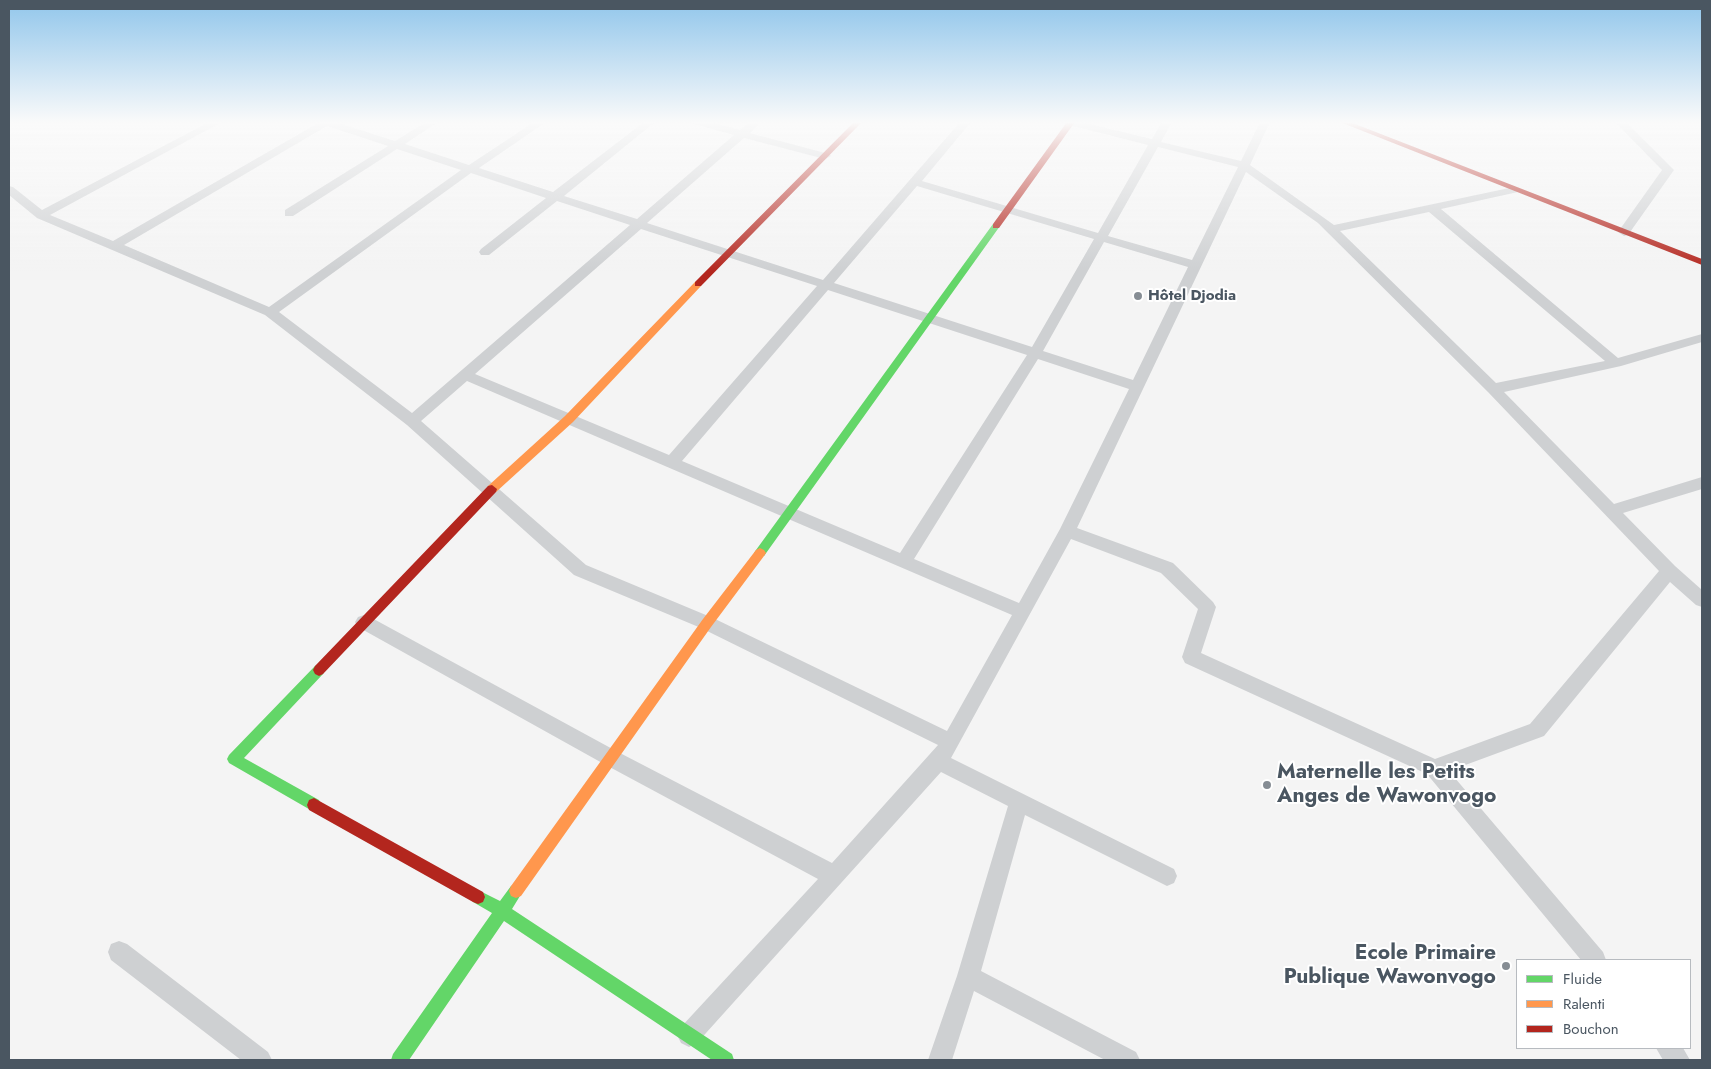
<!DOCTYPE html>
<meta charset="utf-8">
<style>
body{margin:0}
#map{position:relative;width:1711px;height:1069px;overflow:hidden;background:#f4f4f4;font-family:Jost,sans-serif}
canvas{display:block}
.frame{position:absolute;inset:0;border:10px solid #4a5661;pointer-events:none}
.legend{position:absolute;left:1516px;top:959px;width:175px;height:90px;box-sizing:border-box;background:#fff;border:1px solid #b7bbc0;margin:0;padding:6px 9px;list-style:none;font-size:15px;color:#4a5661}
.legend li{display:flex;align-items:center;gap:10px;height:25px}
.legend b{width:25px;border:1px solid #b7bbc0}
</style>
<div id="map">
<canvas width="1711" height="1069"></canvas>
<div class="frame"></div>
<ul class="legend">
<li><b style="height:6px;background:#63d668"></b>Fluide</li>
<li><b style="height:6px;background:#ff974d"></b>Ralenti</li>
<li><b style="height:6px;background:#b3261e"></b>Bouchon</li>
</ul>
</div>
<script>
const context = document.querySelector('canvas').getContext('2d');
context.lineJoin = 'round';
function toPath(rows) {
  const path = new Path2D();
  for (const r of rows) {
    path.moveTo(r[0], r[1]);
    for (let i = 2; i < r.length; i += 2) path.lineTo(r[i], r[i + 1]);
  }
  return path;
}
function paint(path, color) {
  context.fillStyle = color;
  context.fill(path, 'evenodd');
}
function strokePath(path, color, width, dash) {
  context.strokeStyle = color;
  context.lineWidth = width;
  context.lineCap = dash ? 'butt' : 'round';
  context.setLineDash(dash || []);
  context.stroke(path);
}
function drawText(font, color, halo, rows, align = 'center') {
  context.font = font + ' Jost,sans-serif';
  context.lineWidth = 4;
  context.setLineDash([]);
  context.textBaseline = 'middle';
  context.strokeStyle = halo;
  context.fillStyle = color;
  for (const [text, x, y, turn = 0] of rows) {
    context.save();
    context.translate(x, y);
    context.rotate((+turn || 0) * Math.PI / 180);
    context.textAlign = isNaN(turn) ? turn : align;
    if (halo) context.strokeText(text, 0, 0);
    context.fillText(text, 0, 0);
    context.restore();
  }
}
paint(toPath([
 [209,122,222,122,50,215,113,241,320,122,335,122,395,141,426,122,438,122,405,144,469,165,534,122,546,122,479,168,553,192,644,122,655,122,564,196,637,219,734,135,694,124,693,122,710,122,740,130,750,122,761,122,750,133,829,154,831,156,825,159,744,138,647,223,823,280,960,122,971,122,922,181,1098,233,1148,145,1065,124,1064,122,1081,122,1152,139,1162,122,1172,122,1161,142,1241,161,1260,122,1270,122,1250,165,1334,225,1514,187,1518,188,1518,192,1441,209,1618,358,1702,334,1702,342,1621,366,1504,392,1614,504,1702,477,1702,489,1623,513,1675,566,1702,590,1702,607,1696,605,1670,582,1544,736,1449,771,1603,952,1606,960,1581,960,1427,774,1185,663,1182,657,1198,609,1161,573,1071,539,951,758,1174,869,1177,876,1174,883,1167,886,1025,815,981,971,1136,1052,1140,1060,1105,1060,974,991,952,1060,928,1060,957,976,1008,806,941,772,697,1043,689,1047,681,1043,677,1035,681,1027,818,879,604,764,358,627,355,622,358,617,364,615,370,617,618,752,832,863,938,745,701,628,574,575,407,425,265,315,37,218,9,195,9,186,13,187,42,210,209,122],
 [327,126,388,146,285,210,285,216,293,216,397,149,461,170,269,307,124,245,327,126],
 [1158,147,1238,167,1192,260,1108,236,1158,147],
 [1246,172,1318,223,1488,392,1659,571,1530,724,1435,759,1201,653,1216,607,1213,602,1173,563,1077,528,1246,172],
 [471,173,546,198,481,249,479,252,481,255,489,255,557,201,630,225,412,413,279,312,471,173],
 [917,186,1094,239,1032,347,834,283,917,186],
 [1429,212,1605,361,1496,383,1340,231,1429,212],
 [641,229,817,286,669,455,475,374,641,229],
 [1104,242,1188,267,1133,380,1043,351,1104,242],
 [828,290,1027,355,900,553,682,461,828,290],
 [1038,359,1129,389,1060,529,1019,603,914,559,1038,359],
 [467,381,1012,615,947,731,713,618,586,565,421,421,467,381],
 [1615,122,1626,122,1674,170,1628,235,1624,236,1618,232,1662,170,1615,122],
 [119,941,127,944,268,1052,272,1060,241,1060,111,960,108,952,111,944,119,941],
 [1656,1048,1683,1048,1690,1060,1663,1060,1656,1048]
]), '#ced0d2');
paint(toPath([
 [993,224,999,224,1000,226,764,556,756,556,754,553,756,550,993,224],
 [319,664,323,666,325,670,323,674,244,758,319,800,321,805,319,810,314,812,229,763,227,759,229,755,315,666,319,664],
 [516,884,521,886,523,891,512,909,732,1054,734,1060,712,1060,504,921,409,1060,391,1060,393,1054,492,913,473,902,471,897,473,892,478,890,500,901,511,886,516,884]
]), '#63d668');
paint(toPath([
 [698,281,701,282,701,286,573,422,496,492,488,492,487,489,488,486,565,416,695,282,698,281],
 [760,548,764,550,766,553,764,556,711,627,521,896,516,898,511,896,509,891,511,886,703,619,756,550,760,548]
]), '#ff974d');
paint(toPath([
 [854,122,862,122,701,286,695,286,695,282,854,122],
 [1067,122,1075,122,999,228,993,228,993,224,1067,122],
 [1340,122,1350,122,1702,259,1702,265,1340,122],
 [492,485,497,489,496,492,323,674,319,676,315,674,313,670,315,666,488,486,492,485],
 [314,798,483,892,485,897,483,902,478,904,473,902,309,810,307,805,309,800,314,798]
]), '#b3261e');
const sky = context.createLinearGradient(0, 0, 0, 272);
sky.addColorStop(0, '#91c6eb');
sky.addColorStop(0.45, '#fafafa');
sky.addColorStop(1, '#fafafa00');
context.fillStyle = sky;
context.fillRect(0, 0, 1711, 272);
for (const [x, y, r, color] of [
 [1138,296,5,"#868d94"],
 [1267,785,5,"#868d94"],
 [1506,966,5,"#868d94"]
]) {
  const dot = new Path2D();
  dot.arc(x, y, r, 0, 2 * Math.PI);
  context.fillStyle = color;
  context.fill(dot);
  strokePath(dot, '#fff', 2);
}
drawText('bold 15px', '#4a5661', '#fff', [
 ["Hôtel Djodia",1148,296]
], 'left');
drawText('bold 21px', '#4a5661', '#fff', [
 ["Maternelle les Petits",1277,773],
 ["Anges de Wawonvogo",1277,797],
 ["Ecole Primaire",1496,954,"right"],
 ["Publique Wawonvogo",1496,978,"right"]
], 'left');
</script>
